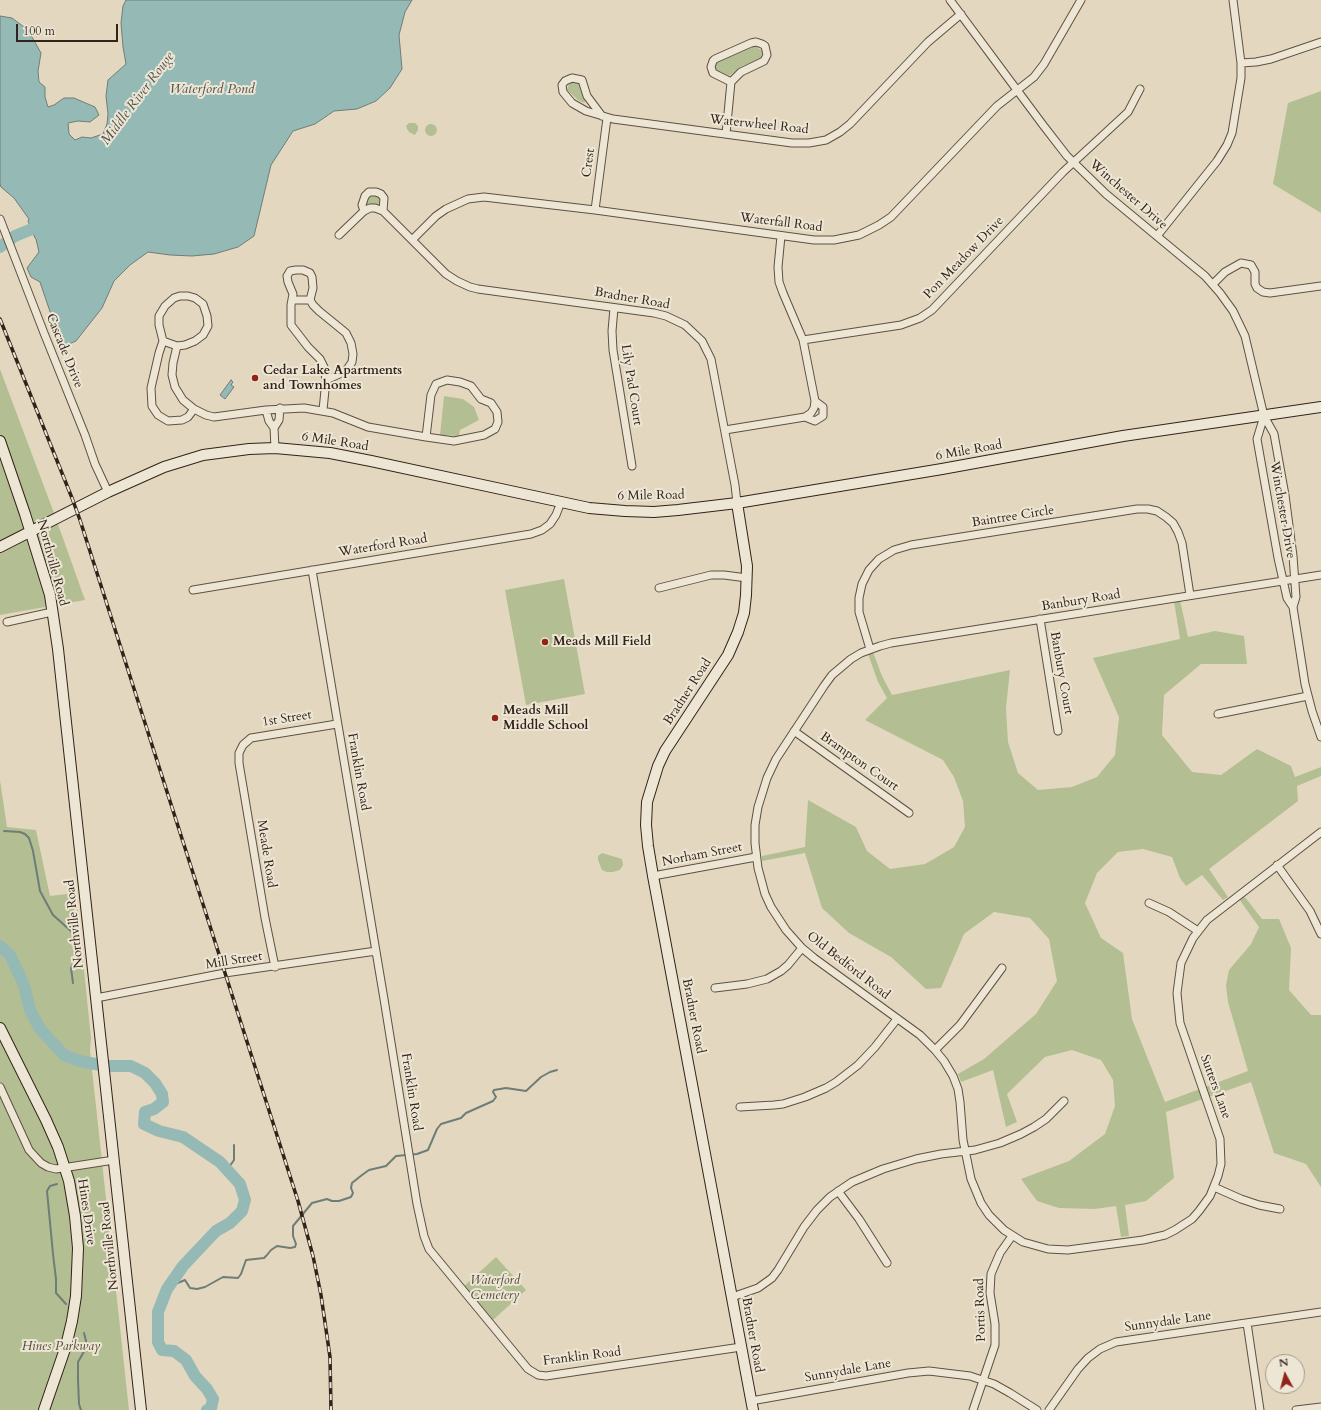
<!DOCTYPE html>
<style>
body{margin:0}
#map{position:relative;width:1321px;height:1410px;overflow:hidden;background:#e3d8bf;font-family:Cardo,serif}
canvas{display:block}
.north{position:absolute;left:1265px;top:1354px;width:40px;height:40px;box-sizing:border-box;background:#ede6d5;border:1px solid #a3988a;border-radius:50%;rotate:353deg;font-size:11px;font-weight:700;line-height:16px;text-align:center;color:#332219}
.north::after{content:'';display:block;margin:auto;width:14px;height:18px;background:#8f2418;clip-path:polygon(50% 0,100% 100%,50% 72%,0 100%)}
.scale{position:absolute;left:16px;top:24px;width:102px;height:18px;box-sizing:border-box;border:2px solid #332219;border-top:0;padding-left:5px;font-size:12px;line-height:14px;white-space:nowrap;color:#332219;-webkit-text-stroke:3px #ede6d5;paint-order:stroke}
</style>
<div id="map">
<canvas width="1321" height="1410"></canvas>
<div class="north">N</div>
<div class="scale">100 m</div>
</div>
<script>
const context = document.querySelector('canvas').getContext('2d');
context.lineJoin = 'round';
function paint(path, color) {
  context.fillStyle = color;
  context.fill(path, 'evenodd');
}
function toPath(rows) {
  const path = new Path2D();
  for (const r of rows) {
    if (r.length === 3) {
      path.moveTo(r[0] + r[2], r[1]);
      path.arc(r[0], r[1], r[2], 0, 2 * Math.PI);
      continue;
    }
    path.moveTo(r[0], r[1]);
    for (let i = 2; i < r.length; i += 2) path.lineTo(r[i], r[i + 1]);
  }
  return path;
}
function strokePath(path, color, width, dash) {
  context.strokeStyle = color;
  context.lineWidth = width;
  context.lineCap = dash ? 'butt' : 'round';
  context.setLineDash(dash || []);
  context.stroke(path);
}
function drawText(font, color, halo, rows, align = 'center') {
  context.font = font + ' Cardo,serif';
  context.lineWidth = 4;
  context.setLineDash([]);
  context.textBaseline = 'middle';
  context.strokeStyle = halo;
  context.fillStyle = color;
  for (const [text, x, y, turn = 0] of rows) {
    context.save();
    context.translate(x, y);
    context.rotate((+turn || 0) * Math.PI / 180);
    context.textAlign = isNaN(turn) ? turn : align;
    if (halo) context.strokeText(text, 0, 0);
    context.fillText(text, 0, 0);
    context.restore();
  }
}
paint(toPath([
 [753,47,757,47,762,51,761,58,759,59,742,66,729,76,716,70,716,65,718,62],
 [574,81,579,84,585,102,584,103,578,100,567,90,569,84],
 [1321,91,1321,213,1273,184,1288,103],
 [409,123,415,123,418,126,418,130,415,135,409,132,407,129,406,126],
 [431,130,6],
 [373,195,378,196,381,200,381,204,366,204,367,198],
 [0,369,54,513,85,600,0,615],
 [444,396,463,399,474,407,479,420,460,430,459,436,440,435],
 [564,579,585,694,526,705,505,590],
 [1180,600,1188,637,1215,631,1244,636,1247,664,1201,664,1164,695,1162,735,1192,772,1221,775,1257,749,1291,766,1295,777,1321,767,1321,776,1297,786,1298,801,1209,869,1228,897,1223,900,1202,875,1186,886,1180,878,1172,857,1143,849,1118,852,1097,873,1085,903,1101,938,1123,953,1132,1019,1165,1102,1248,1071,1228,1002,1226,985,1229,970,1251,944,1259,927,1239,899,1244,896,1262,919,1279,919,1291,948,1289,990,1311,1015,1321,1015,1321,1187,1306,1164,1274,1153,1251,1082,1166,1112,1174,1178,1146,1201,1125,1205,1129,1236,1121,1237,1116,1206,1095,1209,1059,1208,1037,1201,1021,1179,1069,1161,1105,1134,1115,1106,1113,1080,1101,1060,1072,1050,1045,1057,1007,1094,1017,1122,1006,1127,993,1070,961,1082,958,1074,984,1059,1036,1014,1057,981,1049,939,1030,918,994,912,964,934,941,988,926,989,891,957,849,933,822,908,805,853,762,861,762,856,805,847,808,800,856,827,867,851,890,869,925,864,954,847,965,827,963,801,954,777,943,760,865,720,887,698,878,682,868,654,873,652,882,676,892,695,1010,670,1006,708,1008,742,1018,773,1038,790,1072,787,1097,777,1115,755,1119,717,1093,658,1180,639,1174,601],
 [0,780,7,827,36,830,50,896,76,893,91,1038,90,1051,129,1410,0,1410],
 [602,853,622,859,623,865,620,870,613,872,607,872,602,870,598,860,598,856],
 [496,1257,526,1290,493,1320,463,1287]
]), '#b3bf92');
const water = toPath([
 [126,0,412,0,405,12,399,35,402,69,390,88,376,101,357,109,334,111,315,124,293,131,271,165,254,236,238,247,214,254,192,256,170,255,148,252,130,265,114,281,102,308,76,341,62,347,40,282,31,277,27,268,39,252,36,239,35,238,28,221,29,219,14,198,1,187,0,184,0,16,12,18,28,30,41,53,38,71,39,82,45,87,45,97,48,107,54,105,64,98,74,98,95,107,99,115,90,122,78,121,68,123,69,134,75,140,82,137,91,138,103,134,107,124,108,114,106,96,108,80,126,64,123,47,121,23,123,6,126,0],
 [231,380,233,382,231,385,234,387,225,399,220,395,231,380]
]);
paint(water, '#95b9b5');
strokePath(water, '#6e7d77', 1);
strokePath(toPath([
 [4,831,20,832,25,834,29,838,33,851,40,891,53,915,71,931,75,937,78,954,71,968,73,983],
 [227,1170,234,1160,234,1145],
 [57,1184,50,1186,47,1191,53,1254,56,1279,56,1293,66,1304],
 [168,1287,185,1280,190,1288,197,1289,205,1287,223,1277,238,1278,241,1274,246,1260,264,1258,267,1255,271,1250,277,1246,290,1248,295,1247,296,1244,293,1236,293,1226,312,1203,327,1199,332,1201,339,1201,351,1197,353,1193,351,1188,352,1183,362,1175,369,1170,386,1166,396,1156,417,1154,428,1150,437,1129,441,1124,461,1118,466,1113,493,1101,496,1097,493,1092,494,1090,506,1088,526,1091,541,1077,550,1072,557,1070],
 [81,1410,79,1404,78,1380,78,1362,86,1348,86,1341,84,1333]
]), '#6e7d77', 2);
strokePath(toPath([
 [0,247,15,236,32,229],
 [0,946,10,955,24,985,30,1010,40,1029,64,1055,79,1061,106,1066,131,1066,145,1073,155,1083,162,1094,163,1102,154,1109,145,1112,144,1124,159,1131,183,1137,220,1162,240,1184,245,1200,242,1211,230,1223,216,1231,183,1266,167,1289,158,1312,158,1342,162,1350,174,1351,186,1360,195,1376,207,1389,213,1399,211,1408,207,1410]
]), '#95b9b5', 12);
const street = toPath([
 [950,0,1043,125,1067,156,1106,194,1205,276,1220,293,1233,311,1245,336,1264,416,1274,434,1285,495,1293,556,1296,597,1293,607,1287,598,1278,558,1257,439,1264,416],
 [756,42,762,44,765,46,767,55,764,61,741,72,731,82,713,73,711,67,713,61,715,59,751,43,756,42],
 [1241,63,1256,62,1271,59,1321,42],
 [602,116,587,96,582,80,572,78,565,81,562,85,563,92,572,103,586,111,613,119,792,143,809,143,826,140,840,132,850,124,928,42,961,14],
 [726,134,731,82],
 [595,210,607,118],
 [364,211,362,205,365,196,369,192,376,192,381,194,384,198,383,211],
 [0,219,44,333,85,435,95,464,108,492],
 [339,235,364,211,370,208,375,208,383,211,446,274,457,281,470,287,478,289,654,313,666,316,685,325,702,341,711,359,735,485,737,503],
 [1157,236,1217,161,1227,145,1232,133,1241,78,1241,63,1233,0],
 [412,240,436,216,446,209,468,199,484,197,595,210,814,240,834,240,859,235,879,225,891,217,997,106,1034,77,1044,64,1081,0],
 [1213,284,1225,272,1241,263,1251,265,1255,272,1255,284,1257,288,1263,292,1270,293,1321,286],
 [292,300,310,300],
 [614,308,612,331,613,350,632,466],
 [803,340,901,325,920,318,932,310,1063,172,1128,112,1140,89],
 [163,341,177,346],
 [447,380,460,382,471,386,481,399,491,403,497,412,498,422,495,429,484,435,454,441,426,437,431,395,436,384,447,380],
 [194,409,188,417,182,420,168,421,158,415,152,406,151,388,159,353,163,341,159,325,159,316,165,306,174,298,180,296,188,296,195,298,203,304,207,316,208,326,203,335,195,341,185,345,177,346,173,363,172,375,175,387,183,400,194,409,206,415,214,417,266,410,304,408,333,413,368,427,426,437],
 [266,410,269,421,274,428,279,420,280,408],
 [323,410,326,380,324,367,320,359,308,347,291,325,291,305,293,294,288,282,287,276,290,271,296,270,303,270,310,273,312,277,313,288,310,300,313,305,319,311,346,333,351,343,353,354,352,362,346,371,326,380],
 [805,417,815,421,823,416,823,407,815,401],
 [274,428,275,448],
 [725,430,805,417,811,413,814,408,815,401,803,340,783,293,779,282,778,267,781,236],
 [312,570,384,999,417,1204,424,1236,429,1249,528,1369,538,1375,546,1376,741,1347],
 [1321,575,891,643,880,646,861,653,851,659,832,675,824,686,776,759,767,778,758,807,755,825,755,843,758,868,765,894,771,907,786,930,802,948,814,958,920,1035,935,1050,944,1061,953,1076,958,1089,960,1102,963,1140,971,1179,981,1203,989,1215,1004,1230,1023,1242,1048,1249,1068,1250,1143,1240,1165,1235,1175,1230,1192,1219,1199,1211,1210,1196,1218,1176,1221,1164,1220,1139,1180,1023,1177,993,1181,963,1193,938,1207,920,1321,832],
 [659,588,711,575,724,575,747,578],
 [193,590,531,534,542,530,550,524,556,515,561,502],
 [1293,607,1305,684,1312,711,1321,737],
 [1040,619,1058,731],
 [7,622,52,612],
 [870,649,859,612,859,598,862,584,869,570,879,559,894,550,911,545,1137,509,1148,509,1157,511,1166,517,1173,523,1178,532,1182,543,1190,595],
 [1218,714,1308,696],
 [794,731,909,813],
 [1277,865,1310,911,1321,934],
 [653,876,756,857],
 [1149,903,1169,912,1198,931],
 [275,967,265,918,239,763,239,753,243,745,251,738,337,724],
 [715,988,747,984,767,979,781,971,788,965,802,948],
 [96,998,225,973,376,951],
 [935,1050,960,1025,1002,968],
 [0,1087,29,1150,41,1163,48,1167,56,1169,114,1160],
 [740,1107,774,1105,783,1104,805,1097,826,1088,836,1082,858,1065,875,1047,897,1019],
 [1214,1187,1241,1199,1259,1205,1280,1209],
 [838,1191,859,1219,887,1263],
 [732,1297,758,1288,772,1278,778,1270,804,1227,817,1210,830,1197,852,1182,883,1169,916,1159,941,1154,975,1150,1000,1143,1021,1134,1034,1127,1046,1119,1064,1101],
 [1247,1323,1260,1410],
 [751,1401,908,1373,929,1371,970,1376,994,1384,1010,1393,1037,1410],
 [973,1410,995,1345,995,1324,990,1293,991,1274,1000,1253,1012,1236],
 [1049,1410,1078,1369,1088,1358,1100,1349,1116,1342,1321,1312],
 [1296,1410,1321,1407]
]);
const secondary = toPath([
 [0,441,25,514,50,595,58,649,141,1410],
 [737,503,747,566,746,595,744,613,738,632,728,655,665,751,658,766,647,802,646,825,648,846,653,876,753,1410],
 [0,547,108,492,164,467,203,455,249,449,275,448,330,453,371,461,589,508,625,511,654,512,678,510,737,503,942,469,1123,436,1321,407],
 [0,1028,46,1120,58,1147,69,1181,75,1216,78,1248,76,1296,72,1321,66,1346,44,1410]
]);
strokePath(street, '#5f5042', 9);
strokePath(secondary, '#332219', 12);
strokePath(street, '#ede6d5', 7);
strokePath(secondary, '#ede6d5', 10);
const rail = toPath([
 [0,319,72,498,80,520,298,1201,313,1256,321,1295,330,1357,331,1410]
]);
strokePath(rail, '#332219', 3.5);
strokePath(rail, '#ede6d5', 2, [6]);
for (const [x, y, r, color] of [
 [255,378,4,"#8f2418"],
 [545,642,4,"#8f2418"],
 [495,718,4,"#8f2418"]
]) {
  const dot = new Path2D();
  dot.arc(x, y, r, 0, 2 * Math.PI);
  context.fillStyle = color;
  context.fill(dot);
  strokePath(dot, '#ede6d5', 1.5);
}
drawText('13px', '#332219', '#ede6d5', [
 ["Waterwheel Road",759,125,6],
 ["Crest",589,163,-82],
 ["Winchester Drive",1128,195,41],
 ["Waterfall Road",781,223,7],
 ["Pon Meadow Drive",964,258,-46],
 ["Bradner Road",632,299,10],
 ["Cascade Drive",64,351,68],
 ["Lily Pad Court",631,385,81],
 ["6 Mile Road",335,442,9],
 ["6 Mile Road",969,451,-10],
 ["6 Mile Road",651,496,-1],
 ["Winchester Drive",1282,510,80],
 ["Baintree Circle",1013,517,-9],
 ["Waterford Road",383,546,-9],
 ["Northville Road",52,563,75],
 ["Banbury Road",1081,601,-9],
 ["Banbury Court",1061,673,80],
 ["Bradner Road",688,692,-57],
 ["1st Street",287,719,-9],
 ["Brampton Court",859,762,35],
 ["Franklin Road",358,772,80],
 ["Meade Road",266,854,81],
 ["Norham Street",702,855,-11],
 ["Northville Road",75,924,-96],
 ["Mill Street",234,961,-9],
 ["Old Bedford Road",848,966,38],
 ["Bradner Road",693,1016,79],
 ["Sutters Lane",1215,1087,70],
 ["Franklin Road",411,1092,81],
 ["Hines Drive",86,1212,82],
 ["Northville Road",110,1246,-96],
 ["Portis Road",981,1310,-92],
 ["Sunnydale Lane",1168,1322,-8],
 ["Bradner Road",752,1335,80],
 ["Franklin Road",582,1357,-7],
 ["Sunnydale Lane",848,1371,-10]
]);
drawText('bold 13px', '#332219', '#ede6d5', [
 ["Cedar Lake Apartments",263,371],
 ["and Townhomes",263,386],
 ["Meads Mill Field",553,642],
 ["Meads Mill",503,711],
 ["Middle School",503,726]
], 'left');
drawText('italic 13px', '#534937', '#ede6d5', [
 ["Waterford",495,1281],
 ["Cemetery",495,1296],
 ["Hines Parkway",61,1347]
]);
drawText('italic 14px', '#504f48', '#ede6d5', [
 ["Waterford Pond",212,90],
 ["Middle River Rouge",138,99,-53]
]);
</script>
